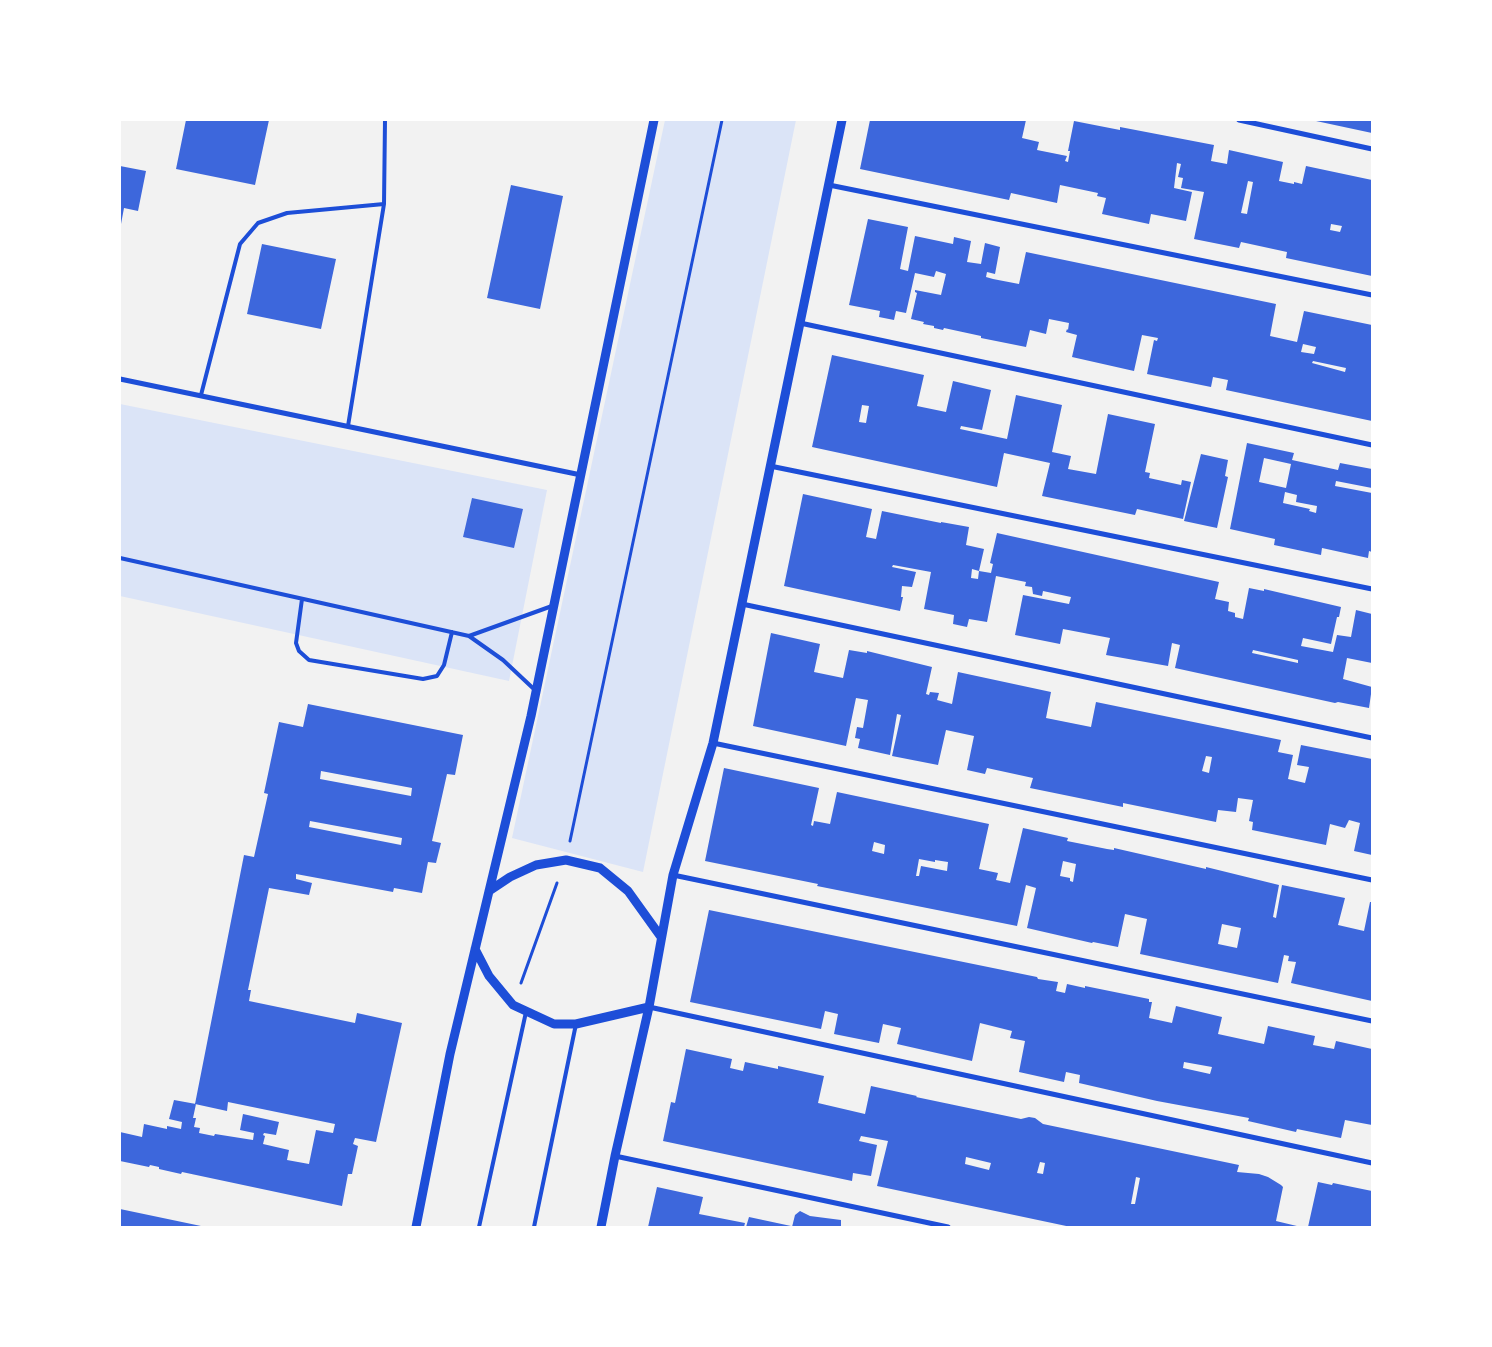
<!DOCTYPE html>
<style>
body{margin:0}
#map{position:relative;width:1492px;height:1347px;overflow:hidden;background:#f2f2f2;font-family:"PT Sans Narrow",sans-serif}
canvas{display:block}
.frame{position:absolute;inset:0;border:121px solid #fff;pointer-events:none}
</style>
<div id="map">
<canvas width="1492" height="1347"></canvas>
<div class="frame"></div>
</div>
<script>
const context = document.querySelector('canvas').getContext('2d');
context.lineJoin = 'round';
function paint(path, color) {
  context.fillStyle = color;
  context.fill(path, 'evenodd');
}
function toPath(rows) {
  const path = new Path2D();
  for (const r of rows) {
    path.moveTo(r[0], r[1]);
    for (let i = 2; i < r.length; i += 2) path.lineTo(r[i], r[i + 1]);
  }
  return path;
}
function strokePath(path, color, width, dash) {
  context.strokeStyle = color;
  context.lineWidth = width;
  context.lineCap = dash ? 'butt' : 'round';
  context.setLineDash(dash || []);
  context.stroke(path);
}
paint(toPath([
 [665,120,796,120,643,872,512,838],
 [120,404,547,490,509,681,120,596]
]), '#dbe4f7');
paint(toPath([
 [186,120,269,120,255,185,176,169],
 [870,120,1026,120,1022,138,1039,142,1037,150,1067,156,1065,161,1068,162,1070,151,1068,151,1074,121,1120,130,1120,127,1214,145,1211,161,1227,164,1229,150,1283,162,1279,181,1294,184,1294,182,1302,184,1306,166,1372,180,1372,276,1286,258,1287,252,1241,242,1239,248,1194,239,1204,192,1181,188,1183,178,1178,177,1181,164,1177,163,1174,188,1192,192,1186,221,1151,214,1149,224,1102,214,1106,198,1097,196,1098,193,1060,185,1057,203,1011,193,1009,200,860,169],
 [1248,181,1253,182,1247,214,1241,213],
 [1331,224,1342,226,1340,232,1330,230],
 [1316,120,1372,120,1372,133,1316,121],
 [120,166,146,171,138,211,124,208,121,224],
 [511,185,563,196,540,309,487,298],
 [868,219,908,227,900,269,908,271,915,236,953,244,954,237,971,241,967,262,981,264,985,243,1000,247,995,274,987,272,986,277,993,279,1019,284,1026,252,1276,304,1270,336,1297,342,1304,311,1372,325,1372,421,1226,390,1228,380,1213,377,1211,387,1147,374,1154,340,1157,341,1158,338,1142,335,1134,371,1072,357,1077,335,1066,332,1067,329,1068,330,1069,323,1049,319,1046,334,1030,330,1026,347,981,338,981,336,944,328,943,330,934,328,934,326,923,324,924,322,911,319,917,293,915,292,915,290,941,295,946,274,936,271,934,277,915,273,906,313,896,311,894,320,879,317,880,311,849,305],
 [1303,344,1316,347,1314,354,1301,352],
 [1313,361,1346,368,1345,372,1312,363],
 [262,244,336,259,321,329,247,314],
 [832,355,924,375,917,406,946,412,953,381,991,390,982,430,961,426,960,429,1007,439,1016,395,1062,405,1052,452,1071,456,1068,469,1096,474,1108,414,1155,424,1145,472,1150,473,1149,478,1181,485,1182,480,1191,482,1183,519,1137,509,1135,515,1042,496,1050,463,1004,453,997,487,812,447],
 [862,405,869,406,866,423,859,422],
 [1247,443,1294,453,1292,460,1338,470,1340,463,1372,469,1372,488,1336,481,1335,486,1372,493,1372,552,1369,551,1368,558,1322,548,1321,555,1274,545,1275,539,1230,529],
 [1264,458,1291,464,1286,488,1259,482],
 [1285,492,1297,495,1296,502,1317,506,1316,513,1309,511,1310,509,1283,503],
 [1201,454,1228,460,1225,476,1228,477,1217,528,1184,521],
 [803,494,872,509,866,537,876,539,882,511,941,523,941,522,969,527,966,545,984,549,979,571,972,569,971,578,978,579,979,571,991,573,993,564,990,563,997,533,1219,582,1215,599,1229,602,1228,611,1235,613,1235,617,1243,619,1249,588,1264,591,1264,589,1341,607,1339,617,1337,617,1331,644,1303,638,1301,646,1333,652,1337,635,1351,637,1356,610,1372,614,1372,663,1347,658,1343,679,1372,687,1369,708,1338,702,1335,703,1175,668,1180,645,1172,643,1168,666,1106,655,1110,638,1063,629,1060,644,1015,635,1023,595,1069,604,1071,597,1043,591,1042,596,1033,594,1032,587,1025,586,1026,582,996,576,987,622,969,619,967,627,953,624,954,615,924,609,931,572,893,565,892,567,916,572,912,587,902,586,901,597,903,597,900,611,784,586],
 [1253,650,1298,660,1298,663,1252,653],
 [472,498,523,509,514,548,463,537],
 [771,633,820,644,814,672,843,678,849,650,867,653,867,651,932,667,926,694,929,695,930,692,939,693,937,700,952,704,958,672,1051,692,1046,718,1091,727,1096,702,1281,740,1278,752,1293,755,1288,779,1305,783,1309,767,1297,765,1301,745,1372,759,1372,855,1354,851,1360,823,1349,820,1345,828,1330,824,1326,845,1252,830,1253,822,1249,821,1253,800,1238,798,1236,812,1218,810,1216,822,1123,803,1123,807,1030,788,1033,778,987,768,985,774,967,770,974,736,946,730,938,765,892,756,901,715,897,714,890,755,858,748,860,739,855,738,857,727,863,728,868,700,856,698,846,746,753,726],
 [1206,756,1212,757,1209,773,1202,771],
 [308,704,463,735,455,775,447,774,432,841,441,843,436,863,428,862,422,893,394,888,393,892,296,874,296,879,312,883,309,895,269,888,248,990,251,990,249,1001,355,1023,357,1013,402,1023,376,1142,355,1138,353,1144,358,1146,352,1174,348,1174,342,1206,182,1172,181,1174,159,1169,159,1167,150,1165,149,1167,120,1161,120,1132,142,1137,144,1124,167,1129,167,1126,181,1129,182,1122,169,1119,174,1100,196,1104,193,1118,196,1118,194,1127,200,1128,199,1133,214,1136,215,1134,253,1140,254,1133,240,1130,243,1114,279,1122,276,1135,264,1133,263,1135,265,1136,263,1144,289,1150,287,1160,309,1164,316,1130,333,1133,335,1124,228,1102,227,1111,195,1104,244,855,254,857,268,794,264,793,279,722,303,727],
 [321,771,412,788,411,796,320,779],
 [310,821,402,838,401,845,309,827],
 [724,768,819,788,811,825,813,826,814,821,830,824,837,792,989,824,979,869,998,873,996,880,1010,883,1023,828,1068,838,1067,841,1107,849,1114,850,1114,848,1206,869,1206,867,1279,885,1273,917,1276,918,1282,885,1345,898,1338,925,1364,931,1370,902,1372,902,1372,1001,1291,983,1296,962,1288,961,1289,956,1284,955,1278,983,1140,954,1147,919,1125,914,1118,947,1093,942,1092,943,1027,928,1036,888,1026,885,1017,926,817,886,818,884,705,861],
 [874,842,885,845,884,854,872,851],
 [919,859,935,862,935,860,948,862,947,871,921,866,919,876,916,876],
 [1063,861,1076,864,1073,882,1070,881,1070,878,1060,876],
 [1222,924,1241,928,1237,948,1218,944],
 [709,910,1037,977,1038,979,1058,982,1056,991,1065,993,1067,984,1085,988,1085,986,1149,999,1149,1002,1152,1002,1149,1018,1172,1023,1176,1006,1222,1017,1218,1034,1264,1044,1268,1026,1315,1036,1313,1045,1334,1049,1336,1041,1372,1049,1372,1125,1345,1120,1341,1138,1297,1129,1296,1132,1248,1121,1249,1118,1157,1101,1079,1083,1080,1075,1066,1072,1064,1082,1019,1072,1025,1041,1010,1038,1012,1031,980,1023,972,1061,897,1044,901,1028,883,1024,879,1043,834,1034,838,1014,825,1011,821,1029,690,1002],
 [1184,1062,1212,1067,1210,1074,1183,1068],
 [686,1049,732,1059,730,1068,743,1071,745,1062,778,1069,778,1066,824,1076,818,1103,865,1114,871,1086,917,1096,916,1097,1021,1119,1029,1117,1035,1118,1043,1124,1239,1165,1237,1172,1259,1174,1268,1177,1281,1185,1283,1187,1276,1221,1301,1227,1071,1227,877,1186,888,1141,861,1136,859,1141,877,1145,871,1176,853,1173,852,1181,663,1141,671,1102,675,1103],
 [966,1157,991,1163,989,1170,965,1164],
 [1040,1162,1045,1163,1043,1174,1037,1173],
 [1136,1177,1140,1178,1135,1204,1131,1204],
 [1318,1182,1332,1185,1333,1183,1372,1191,1372,1227,1308,1227],
 [657,1187,703,1197,699,1214,745,1223,744,1227,648,1227],
 [120,1209,201,1226,201,1227,120,1227],
 [800,1211,810,1216,841,1220,841,1227,792,1227,795,1215],
 [749,1217,791,1226,791,1227,746,1227]
]), '#3d67dc');
strokePath(toPath([
 [570,841,722,120],
 [521,983,557,883]
]), '#1d4ed8', 3);
strokePath(toPath([
 [201,395,240,244,258,223,287,213,384,204],
 [348,426,384,204,385,120],
 [120,558,469,636,503,660,536,691],
 [302,599,296,643,299,651,309,660,423,679,437,676,444,665,452,632],
 [469,636,552,606],
 [479,1227,526,1012],
 [534,1227,576,1024]
]), '#1d4ed8', 4);
strokePath(toPath([
 [1239,120,1372,149],
 [829,185,1372,295],
 [800,323,1372,445],
 [120,379,581,475],
 [770,466,1372,589],
 [742,604,1372,738],
 [713,743,1372,880],
 [673,875,1372,1021],
 [649,1007,1372,1163],
 [615,1156,948,1227]
]), '#1d4ed8', 5);
strokePath(toPath([
 [489,891,510,877,536,865,566,860,600,868,628,891,661,937],
 [475,949,489,976,513,1005,554,1024,576,1024,649,1007],
 [416,1227,450,1054,531,716,654,120],
 [601,1227,615,1156,649,1007,673,875,713,743,842,120]
]), '#1d4ed8', 9);
</script>
